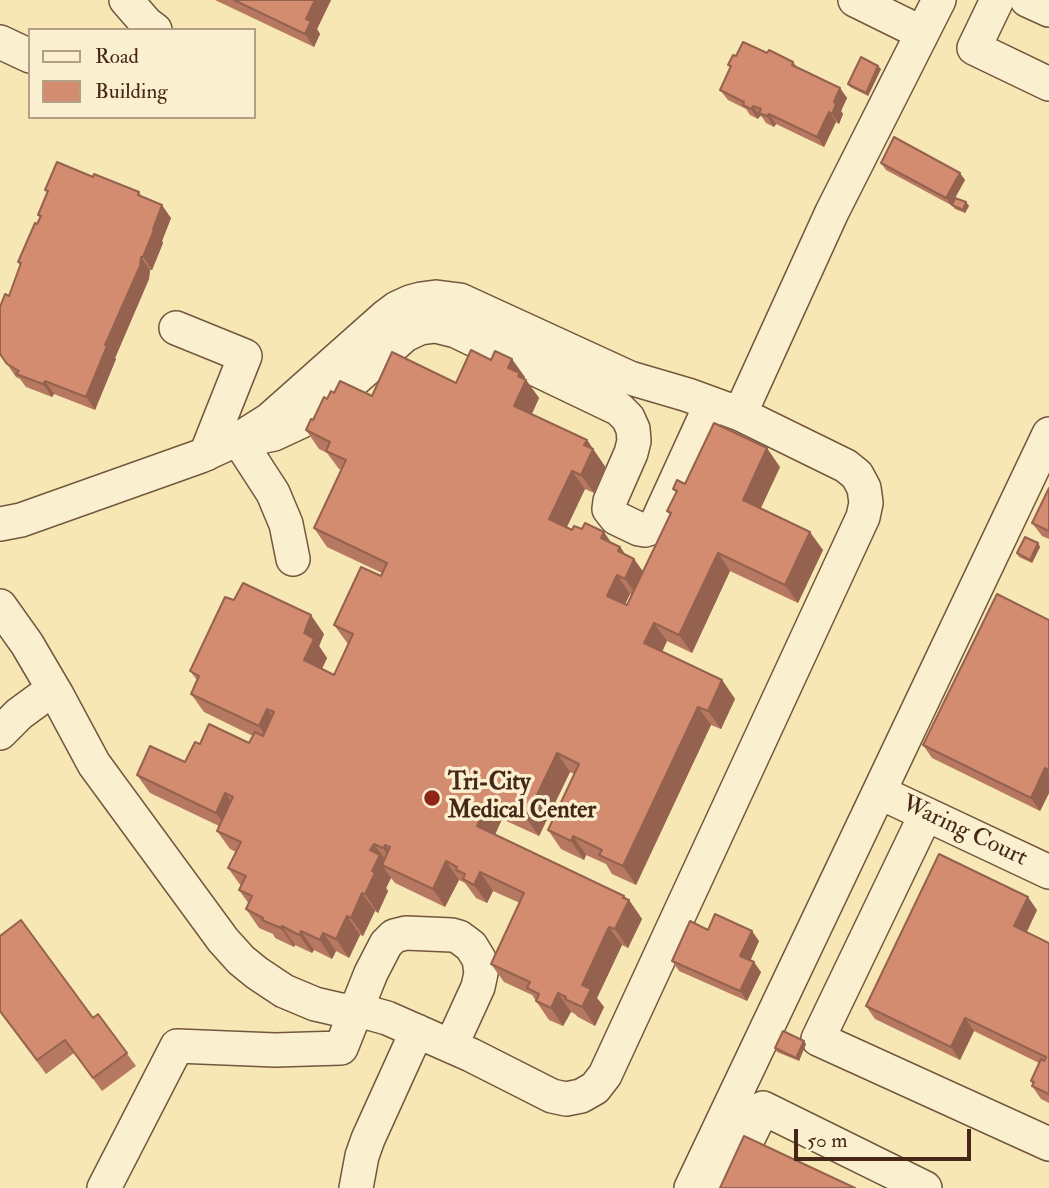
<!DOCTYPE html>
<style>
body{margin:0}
#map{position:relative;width:1049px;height:1188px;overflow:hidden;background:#f7e7b4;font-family:"IM FELL Double Pica",serif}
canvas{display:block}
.legend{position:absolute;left:28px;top:28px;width:228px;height:91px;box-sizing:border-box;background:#faefce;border:2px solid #b29f85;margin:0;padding:9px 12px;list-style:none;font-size:21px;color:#462717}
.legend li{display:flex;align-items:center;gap:14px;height:35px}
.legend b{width:35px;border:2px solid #b29f85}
.scale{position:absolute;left:794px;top:1129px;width:177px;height:32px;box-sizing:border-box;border:4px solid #462717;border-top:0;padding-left:9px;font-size:21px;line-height:24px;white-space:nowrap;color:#462717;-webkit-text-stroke:5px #faefce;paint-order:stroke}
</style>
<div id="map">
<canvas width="1049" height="1188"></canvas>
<ul class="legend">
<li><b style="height:9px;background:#faefce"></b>Road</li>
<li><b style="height:19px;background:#d48c70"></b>Building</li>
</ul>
<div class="scale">50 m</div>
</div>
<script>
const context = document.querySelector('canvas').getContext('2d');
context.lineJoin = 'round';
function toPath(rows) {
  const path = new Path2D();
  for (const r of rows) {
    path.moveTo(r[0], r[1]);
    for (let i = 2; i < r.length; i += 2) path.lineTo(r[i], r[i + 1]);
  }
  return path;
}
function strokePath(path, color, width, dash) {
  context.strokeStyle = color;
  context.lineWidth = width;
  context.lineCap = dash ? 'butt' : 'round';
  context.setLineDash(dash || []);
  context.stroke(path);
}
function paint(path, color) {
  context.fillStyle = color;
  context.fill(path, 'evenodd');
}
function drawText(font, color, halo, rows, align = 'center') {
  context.font = font + ' "IM FELL Double Pica",serif';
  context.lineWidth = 7;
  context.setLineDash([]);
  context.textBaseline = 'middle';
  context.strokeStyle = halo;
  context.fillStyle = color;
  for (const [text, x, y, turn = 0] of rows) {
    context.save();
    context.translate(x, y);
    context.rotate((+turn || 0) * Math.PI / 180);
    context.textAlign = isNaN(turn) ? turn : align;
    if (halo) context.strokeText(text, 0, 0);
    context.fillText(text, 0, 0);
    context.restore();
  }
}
const minor = toPath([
 [126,0,147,24,155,30],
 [855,0,922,33],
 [997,0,974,48,1049,84],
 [1027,0,1049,10],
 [0,42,30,56],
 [176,328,245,356,206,454],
 [740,414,832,212,939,0],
 [0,524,21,520,201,456,242,437,269,420,385,317,397,308,410,302,421,299,436,297,460,300,630,378,688,395,740,414,846,466,857,475,864,488,866,503,863,517,605,1075,595,1088,581,1096,566,1099,552,1096,471,1055,387,1018,369,1013,341,1010,315,1004,284,991,257,973,241,960,223,940,94,764,57,695,27,644,0,606],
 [293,559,286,524,273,493,238,439,260,437,274,434,302,421,328,403,405,335,420,328,436,326,456,331,619,409,628,418,633,429,634,441,631,453,610,501,609,509,616,518,639,529,645,530,651,528,657,522,711,404],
 [0,733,19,714,53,689],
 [879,792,1049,872],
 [926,814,818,1039,1049,1144],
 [104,1188,177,1046,275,1050,341,1048,371,973,386,944,394,936,406,933,452,935,459,937,471,946,479,959,481,973,478,987,451,1046],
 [356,1188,362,1156,368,1139,417,1031],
 [691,1188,1049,434],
 [724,1188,763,1108,925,1188]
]);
strokePath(minor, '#72573e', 36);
strokePath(minor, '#faefce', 33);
paint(toPath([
 [215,0,331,0,317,29,320,34,314,47],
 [736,56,793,62,797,67,840,88,847,98,841,111,843,114,839,124,836,122,824,147,776,124,774,127,766,123,762,117,760,116,758,119,750,115,746,109,728,100,720,90,731,68,728,65],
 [878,66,881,69,868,96,850,87,848,84],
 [881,163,965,180,951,205,886,170],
 [93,177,139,192,142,197,171,218,162,241,163,243,152,270,150,270,149,279,115,358,116,359,95,410,54,394,52,397,26,387,20,379,16,377,0,354,9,296,20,265,18,262,40,218,38,215,47,192,45,190],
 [966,202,969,206,965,213,955,209,952,205],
 [525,377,524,379,526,380,539,398,532,414,587,440,606,468,594,493,585,489,567,527,620,547,626,555,634,559,643,572,670,515,667,511,676,493,673,489,685,484,780,467,761,508,823,550,798,603,730,571,692,653,667,641,662,652,722,680,735,699,721,729,711,725,636,885,612,874,606,864,586,855,584,860,561,849,548,830,574,774,570,772,539,836,502,819,495,835,624,896,629,900,642,919,628,948,622,945,597,998,604,1007,595,1026,578,1017,575,1014,571,1012,563,1026,549,1020,532,995,504,982,491,964,520,903,493,891,487,903,476,898,465,883,459,880,445,907,395,883,391,878,386,888,388,891,378,913,375,911,363,936,360,935,349,958,336,951,332,959,314,950,312,953,295,945,294,947,275,938,273,934,259,928,246,909,249,904,239,890,241,886,228,868,236,852,230,849,217,831,219,826,150,793,137,775,185,762,200,744,249,743,253,736,204,712,191,694,197,680,190,671,324,634,319,646,327,658,322,669,334,675,348,644,334,625,381,576,382,573,327,547,314,528,342,470,339,469,327,453,319,449,306,430,327,399,334,393,372,396,456,383],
 [630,594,632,595,627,605,625,604],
 [1049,488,1049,539,1042,536,1032,523],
 [1038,543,1040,547,1032,563,1019,557,1017,553],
 [1049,620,1049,793,1040,811,932,758,923,745],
 [1037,910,1027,932,1049,943,1049,1103,1041,1099,1032,1086,1033,1084,1031,1081,1039,1063,974,1031,960,1060,875,1019,866,1006],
 [708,930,759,941,750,960,761,972,747,1001,679,971,672,961],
 [0,1012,93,1018,98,1014,136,1066,102,1091,74,1053,46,1074],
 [806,1044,799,1061,777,1052,775,1048]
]), '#b67860');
paint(toPath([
 [315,0,331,0,317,29,320,34,314,47,305,34,306,19],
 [878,66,881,69,868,96,866,93],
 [840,88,847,98,841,111,843,114,839,124,832,114,834,102],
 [753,106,760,116,758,119,751,109],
 [829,112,836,122,824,147,817,137],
 [769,114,776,124,774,127,767,116],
 [960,173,965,180,951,205,946,198],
 [966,202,969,206,965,213,963,210],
 [162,205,171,218,162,241,163,243,152,270,143,257],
 [141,257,150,270,149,279,115,358,116,359,95,410,86,397],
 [512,359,525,377,524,379,526,380,539,398,527,424,514,406,508,368],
 [45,381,54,394,52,397,43,384],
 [587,440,606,468,594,493,581,475,584,445],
 [767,448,780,467,756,518,743,500],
 [572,471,585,489,562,537,549,519],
 [604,532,617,551,601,538],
 [810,532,823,550,798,603,785,585],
 [1038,543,1040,547,1032,563,1030,560],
 [620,547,632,564,634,559,647,577,638,597,625,579,618,551],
 [718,553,730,571,692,653,679,635],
 [617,575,630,594,620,615,607,596],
 [311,615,324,634,319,646,327,658,317,679,304,660,304,633],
 [654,623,667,641,657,662,644,643],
 [722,680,735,699,721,729,708,711],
 [698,707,711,725,636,885,623,866],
 [267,709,280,727,272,745,259,726],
 [557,753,570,772,539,836,526,818],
 [1045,768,1049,773,1049,793,1040,811,1031,798],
 [225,793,238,811,229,831,216,813],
 [489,800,502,819,490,845,477,826],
 [573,836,586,855,584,860,571,841],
 [374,844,387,862,382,865,391,878,386,888,388,891,378,913,365,894,372,871,370,850],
 [385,845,398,863,396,867,383,848],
 [446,861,459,880,445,907,433,889],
 [480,872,493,891,487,903,474,885],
 [362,893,375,911,363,936,351,918],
 [624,896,628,902,629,900,642,919,628,948,615,929],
 [1028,897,1037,910,1023,939,1014,926],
 [347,916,360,935,349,958,336,939],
 [282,926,295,945,294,947,281,928],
 [609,927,622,945,597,998,604,1007,595,1026,582,1007,582,985],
 [301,931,314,950,312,953,299,935],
 [752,931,759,941,748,966,740,956],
 [323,933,336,951,332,959,320,940],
 [754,962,761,972,747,1001,740,991],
 [558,993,571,1012,563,1026,551,1008],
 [965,1018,974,1031,960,1060,951,1047],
 [804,1041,806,1044,799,1061,796,1058]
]), '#94624e');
const building = toPath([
 [234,0,315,0,306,19,311,21,305,34,234,0],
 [743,42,767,53,769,50,793,62,792,65,840,88,834,102,836,104,832,114,829,112,817,137,769,114,767,116,759,113,761,109,753,106,751,109,743,105,744,102,720,90,731,66,728,65,733,55,736,56,743,42],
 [861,57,878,66,866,93,848,84,861,57],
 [894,137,960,173,946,198,881,163,894,137],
 [57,162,93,177,94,174,139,192,138,195,162,205,153,229,154,230,143,257,141,257,140,266,105,345,107,346,86,397,45,381,43,384,16,374,19,371,7,364,0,354,0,307,5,294,9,296,21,263,18,262,35,223,37,224,41,216,38,215,48,191,45,190,57,162],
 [955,198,966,202,963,210,952,205,955,198],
 [471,350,491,360,495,351,512,359,508,368,520,373,518,376,526,380,514,406,587,440,584,445,593,449,581,475,572,471,549,519,572,530,574,526,582,529,585,523,604,532,601,538,620,547,618,551,634,559,625,579,617,575,607,596,627,605,671,513,667,511,677,491,673,489,677,480,685,484,714,423,767,448,743,500,810,532,785,585,718,553,679,635,654,623,644,643,722,680,708,711,698,707,623,866,599,855,602,850,573,836,571,841,548,830,579,764,557,753,526,818,489,800,477,826,624,896,623,898,629,900,615,929,609,927,582,985,591,989,582,1007,565,999,566,997,558,993,551,1008,536,1001,539,994,527,988,530,982,491,964,524,893,480,872,474,885,463,879,465,874,456,870,457,867,446,861,433,889,382,865,390,847,385,845,383,848,374,844,370,850,380,855,372,871,375,873,365,894,362,893,351,918,347,916,336,939,323,933,320,940,301,931,299,935,282,926,281,928,262,920,263,918,246,909,252,896,239,890,246,876,228,868,241,842,217,831,233,797,225,793,216,813,137,775,150,746,185,762,195,742,200,744,209,724,249,743,255,732,263,736,274,712,267,709,259,726,191,694,199,676,190,671,225,597,234,600,243,583,311,615,304,633,314,639,304,660,334,675,353,634,334,625,361,567,381,576,387,563,314,528,346,460,326,451,330,442,306,430,311,419,313,420,324,397,327,399,331,391,334,393,340,381,372,396,392,352,456,383,471,350],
 [1049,488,1049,531,1032,523,1049,488],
 [1025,537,1038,543,1030,560,1017,553,1025,537],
 [997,594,1049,620,1049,770,1045,768,1031,798,923,745,997,594],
 [939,854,1028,897,1014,926,1049,943,1049,1094,1032,1086,1034,1082,1031,1081,1041,1059,1044,1061,1046,1057,965,1018,951,1047,866,1006,939,854],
 [715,914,752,931,740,956,754,962,740,991,672,961,690,921,708,930,715,914],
 [21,920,93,1018,98,1014,127,1053,93,1078,65,1040,37,1060,0,1011,0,936,21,920],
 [783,1031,804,1041,796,1058,775,1048,783,1031],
 [744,1136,855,1188,720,1188,744,1136]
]);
paint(building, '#d48c70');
strokePath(building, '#94624e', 2);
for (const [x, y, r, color] of [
 [432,798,9,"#8f2418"]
]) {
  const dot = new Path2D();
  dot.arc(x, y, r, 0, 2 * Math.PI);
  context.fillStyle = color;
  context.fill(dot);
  strokePath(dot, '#faefce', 2.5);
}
drawText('bold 24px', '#462717', '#faefce', [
 ["Tri-City",448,784],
 ["Medical Center",448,812]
], 'left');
drawText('24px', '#462717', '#faefce', [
 ["Waring Court",964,832,25]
]);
</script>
